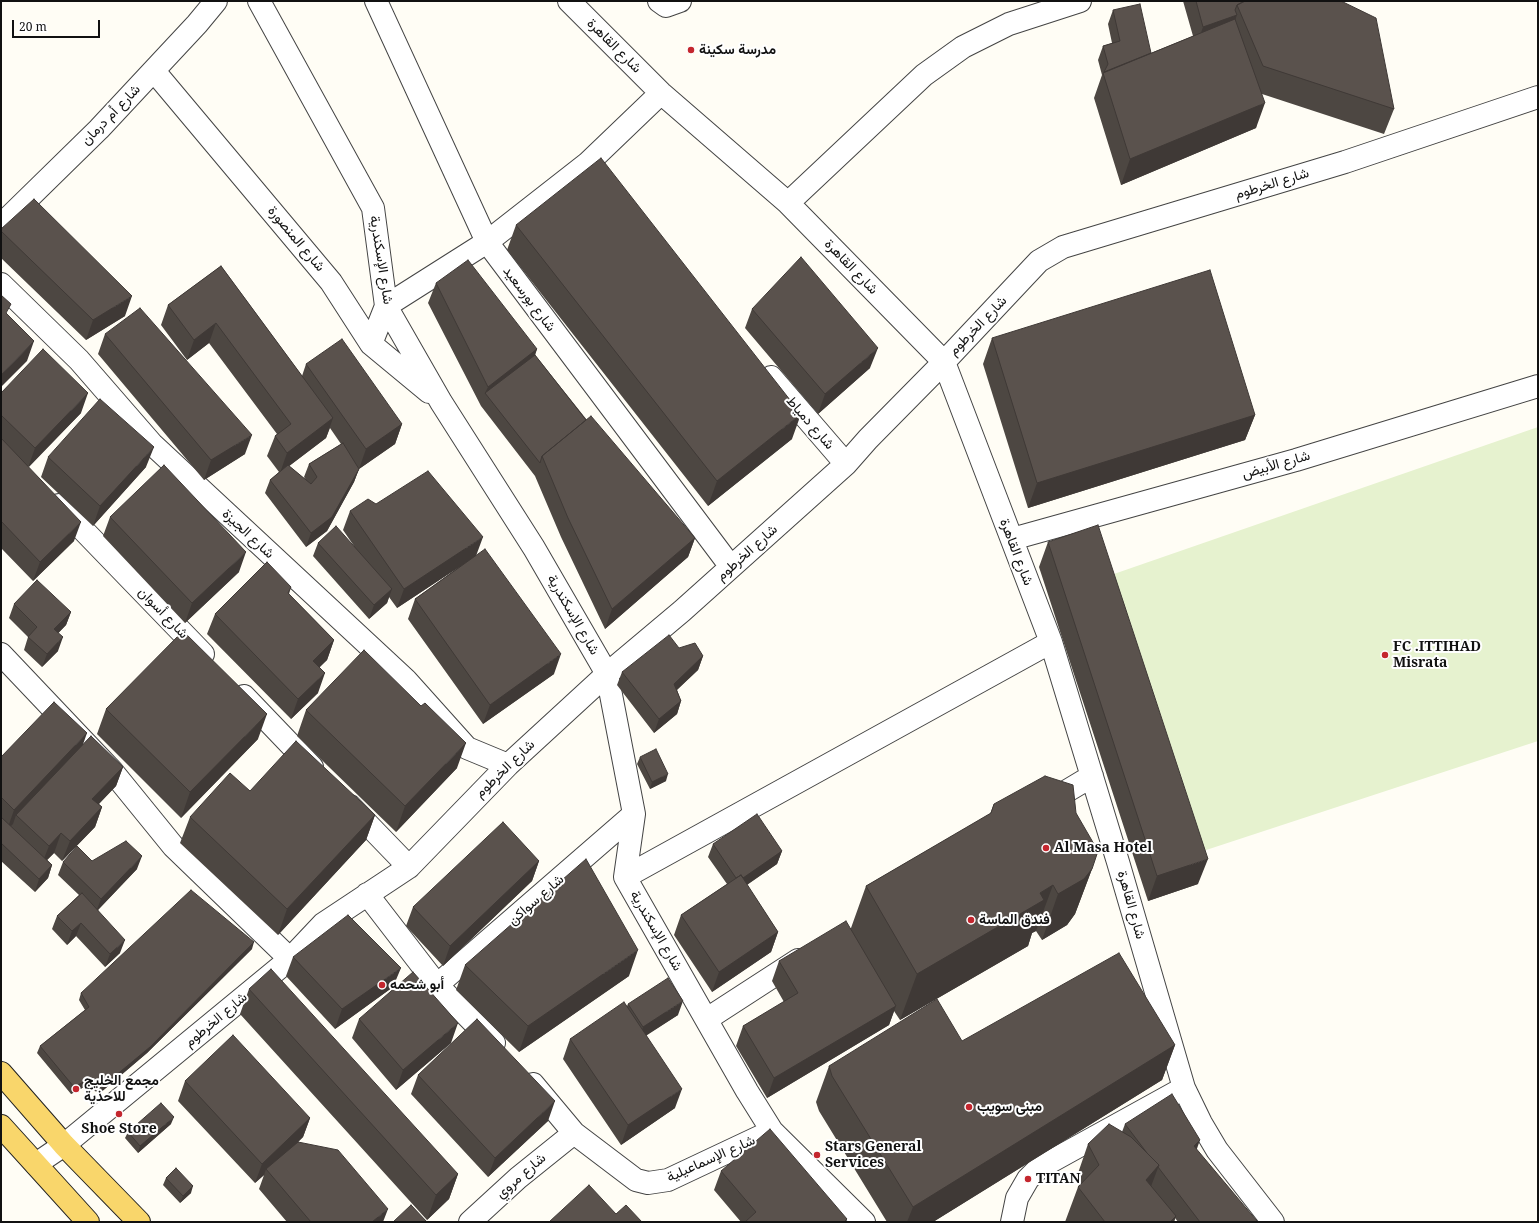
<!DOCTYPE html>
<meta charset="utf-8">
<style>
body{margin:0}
#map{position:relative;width:1539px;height:1223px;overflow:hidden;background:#fffdf5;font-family:"Noto Serif",serif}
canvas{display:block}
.frame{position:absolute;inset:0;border:2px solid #111;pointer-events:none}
.scale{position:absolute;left:12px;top:20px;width:88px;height:18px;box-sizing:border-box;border:2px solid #111;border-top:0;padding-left:5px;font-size:12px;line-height:14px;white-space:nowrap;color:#111;-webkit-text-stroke:3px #fff;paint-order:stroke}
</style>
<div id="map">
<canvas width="1539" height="1223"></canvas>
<div class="frame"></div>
<div class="scale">20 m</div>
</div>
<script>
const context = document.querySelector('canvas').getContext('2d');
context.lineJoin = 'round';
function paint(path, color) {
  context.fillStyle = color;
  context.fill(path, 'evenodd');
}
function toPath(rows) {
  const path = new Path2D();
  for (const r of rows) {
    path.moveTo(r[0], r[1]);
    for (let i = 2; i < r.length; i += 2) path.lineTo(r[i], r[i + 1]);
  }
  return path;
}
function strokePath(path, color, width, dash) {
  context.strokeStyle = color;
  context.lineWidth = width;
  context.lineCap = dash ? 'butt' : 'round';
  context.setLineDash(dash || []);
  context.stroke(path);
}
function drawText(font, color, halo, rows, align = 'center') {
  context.font = font + ' "Noto Serif",Vazirmatn,serif';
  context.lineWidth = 4;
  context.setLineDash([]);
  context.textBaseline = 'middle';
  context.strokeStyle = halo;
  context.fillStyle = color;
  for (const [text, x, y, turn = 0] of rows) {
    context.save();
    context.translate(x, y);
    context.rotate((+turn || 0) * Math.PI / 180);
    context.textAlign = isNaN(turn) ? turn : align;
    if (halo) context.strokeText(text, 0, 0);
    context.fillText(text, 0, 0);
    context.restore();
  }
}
paint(toPath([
 [1538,427,1538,741,1197,853,1111,575]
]), '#e6f2cf');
const minor = toPath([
 [259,1,373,208,386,306,441,402,534,548,607,674,634,814,625,877,747,1091,772,1131,864,1222],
 [376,1,487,242,731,567],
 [569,1,661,93,788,203,944,362,1051,642,1118,862,1184,1088,1201,1123,1217,1150,1273,1222],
 [659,1,666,6,680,1],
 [154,71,331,282,371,344,429,392],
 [588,163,610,190],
 [788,203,924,75,963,47,1009,24,1080,1],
 [1,225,99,129,197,24,216,1],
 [1,284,79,360,152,444,406,680,467,748,508,765],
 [371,344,386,306,487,242,588,163,661,93],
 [771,377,846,464],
 [59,505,203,654],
 [1012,539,1296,460,1538,386],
 [1,654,112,771,173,846,290,959],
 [244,696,312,767],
 [1047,803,1092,776],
 [350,806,409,867],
 [625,877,1051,642],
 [367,894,437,985,494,1043],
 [437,985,634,814],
 [707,1019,798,960],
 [533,1084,574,1133,636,1180,648,1183,668,1180,772,1131],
 [36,1164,64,1145,290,959,323,924,409,867,508,765,607,674,682,611,846,464,868,439,944,362,1039,261,1063,247,1345,162,1538,97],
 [470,1222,518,1178,574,1133],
 [1012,1222,1017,1198,1028,1179,1039,1168,1184,1088]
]);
const major = toPath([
 [1,1073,64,1145,139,1222],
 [1,1126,88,1222]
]);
strokePath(minor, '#444', 24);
strokePath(major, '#222', 24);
strokePath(minor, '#fff', 22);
strokePath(major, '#f9d66b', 22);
paint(toPath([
 [1183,1,1341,1,1394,109,1384,134,1262,94,1256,128,1121,185,1094,98,1102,75,1098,60,1103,46,1112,43,1108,24,1113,10,1151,53,1193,36],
 [516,225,792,439,708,506,507,250],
 [1,229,125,316,86,340,1,258],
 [221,266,302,376,306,364,402,424,395,444,359,469,354,482,327,531,306,547,265,493,270,480,279,472,267,456,275,436,277,434,209,343,187,360,161,325,168,305],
 [330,428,341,444,309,464,304,477,306,480,289,466,326,438],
 [436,283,537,349,535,355,587,420,695,538,688,557,605,629,561,537,535,476,481,406,428,303],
 [752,309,870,368,818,414,745,328],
 [105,334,245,454,204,480,98,354],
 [992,338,1255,415,1245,440,1028,508,983,364],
 [1,393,81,413,28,467,74,541,33,581,1,548],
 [48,457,146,467,93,526,41,477],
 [376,504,476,555,554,674,483,724,408,619,415,599,459,567,397,608,389,597,387,603,369,619,313,556,318,543,354,546,343,530,350,511],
 [110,517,239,572,185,623,103,536],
 [1048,542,1198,884,1148,901,1039,567],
 [291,587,289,594,334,640,327,660,319,667,318,693,291,719,207,634,215,614],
 [14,604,71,612,66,625,58,633,58,651,42,667,24,650,28,637,9,618],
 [679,648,703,656,698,670,677,690,681,701,677,714,654,733,617,685,622,672],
 [106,709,258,739,181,818,97,734],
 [306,710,457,768,396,832,297,736],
 [83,744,123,767,116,786,99,804,102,807,95,827,62,861,54,853,47,860,52,865,48,878,35,892,1,861,1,757],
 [640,757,666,781,650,789,637,764],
 [250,791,375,815,366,840,278,935,180,843,190,817],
 [994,804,1076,813,1092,869,1075,914,1067,925,1042,940,1036,931,1032,933,1028,946,900,1020,894,1011,889,1025,767,1098,736,1046,743,1026,784,1002,772,981,779,961,851,928,866,886,990,814],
 [713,844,782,851,777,864,747,885,778,932,771,952,712,992,674,935,681,915,727,884,708,857],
 [92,861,137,869,98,910,120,953,105,967,76,936,67,945,52,929,57,916,79,895,58,875,63,862],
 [539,861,532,881,443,966,406,926,413,907],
 [252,949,147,1053,100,1093,84,1087,71,1094,37,1053,40,1046,85,1010,79,1000,81,993],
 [293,957,393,987,335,1029,286,976],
 [465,965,629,976,519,1052,456,990],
 [249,989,458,1174,449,1199,427,1220,240,1014],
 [628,1004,678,1015,646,1035,675,1108,621,1145,563,1059,570,1039,627,1006],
 [359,1019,451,1043,396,1090,352,1038],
 [962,1041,1175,1045,1162,1080,933,1222,887,1222,819,1111,816,1102,829,1066],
 [418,1075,548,1121,488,1177,411,1094],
 [185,1081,310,1118,303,1137,298,1142,383,1222,287,1222,259,1189,264,1175,255,1183,178,1101],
 [171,1124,138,1153,125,1138,128,1132],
 [1125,1124,1196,1149,1257,1222,1178,1222,1175,1218,1174,1222,1065,1222,1078,1187,1079,1186,1076,1179,1088,1144,1122,1132],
 [721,1171,846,1222,741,1222,714,1190],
 [166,1178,191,1193,180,1203,163,1185]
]), '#4d4742');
paint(toPath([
 [1237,15,1230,34,1196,47,1203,27],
 [1265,103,1256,128,1121,185,1130,159],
 [132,296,125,316,86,340,93,320],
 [216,323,209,343,187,360,194,340],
 [34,341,27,361,1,387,1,375],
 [878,348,870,368,818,414,825,394],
 [537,349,530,368,485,393,488,387],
 [88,393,81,413,28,468,35,448],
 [801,414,792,439,708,506,717,481],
 [1255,415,1245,440,1028,508,1037,483],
 [333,418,326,438,280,473,287,453],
 [402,424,395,444,359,469,366,449],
 [252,435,245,454,204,480,211,460],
 [154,447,146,467,93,526,100,506],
 [359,469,354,482,327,531,306,547,311,533],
 [81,522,74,541,33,581,40,562],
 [483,537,476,556,397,608,404,589],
 [695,538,688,557,605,629,612,609],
 [246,552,239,572,185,623,192,603],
 [392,589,387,603,369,619,374,605],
 [71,612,66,625,49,643,54,629],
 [63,637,58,651,42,667,47,654],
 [334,640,327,660,306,681,313,661],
 [561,654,554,674,483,724,490,705],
 [703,656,698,670,669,697,674,684],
 [325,673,318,693,291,719,298,699],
 [681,701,677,714,654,733,659,719],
 [267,714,258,739,181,818,190,792],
 [87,733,80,753,16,815,13,824,7,830,14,810],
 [466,743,457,768,396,832,405,806],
 [123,767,116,786,85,818,92,799],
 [668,774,666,781,650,789,652,782],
 [102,807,95,827,62,861,70,841],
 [375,815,366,840,278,935,287,909],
 [61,833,54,853,41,866,49,846],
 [782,851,777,864,733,894,738,881],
 [142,856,137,869,96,912,101,899],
 [1208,859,1198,884,1148,901,1157,876],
 [539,861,532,881,443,966,450,946],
 [52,865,48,878,35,892,39,879],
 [1092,869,1075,914,1067,925,1042,940,1058,894],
 [1053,885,1036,931,1032,933,1028,946,900,1020,917,974],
 [81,923,76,936,67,945,72,931],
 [778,932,771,952,712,992,719,972],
 [125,940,120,953,105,967,110,954],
 [254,942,252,949,147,1053,100,1093,103,1086],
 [638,950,629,976,519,1052,528,1026],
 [401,968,393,987,335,1029,342,1009],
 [683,1001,678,1015,638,1041,643,1027],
 [896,1006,889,1025,767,1098,774,1078],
 [458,1023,451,1043,396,1090,403,1070],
 [1175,1045,1162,1080,933,1222,907,1222,913,1207],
 [87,1080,84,1087,71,1094,74,1087],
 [682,1089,675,1108,621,1145,628,1125],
 [555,1101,548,1121,488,1177,495,1158],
 [174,1117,171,1124,138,1153,140,1146],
 [310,1118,303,1137,268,1171,266,1169,264,1175,255,1183,262,1164],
 [1200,1140,1193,1160,1194,1146],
 [1159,1165,1146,1200,1146,1180],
 [458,1174,449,1199,427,1220,436,1195],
 [193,1186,191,1193,180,1203,183,1196],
 [388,1209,383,1222,372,1222],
 [1176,1216,1174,1222,1170,1222]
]), '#3f3936');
const building = toPath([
 [1196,1,1245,1,1237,5,1235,10,1237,15,1203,27,1196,1],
 [1245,1,1341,1,1376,18,1394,109,1263,66,1237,5,1245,1],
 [1140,4,1151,53,1104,72,1108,64,1103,46,1120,41,1113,10,1140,4],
 [1235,19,1265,103,1130,159,1103,73,1235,19],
 [601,158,801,414,717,481,516,225,601,158],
 [34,199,132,296,93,320,1,231,1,229,34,199],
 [801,257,878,348,825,394,752,309,801,257],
 [468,260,537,349,488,387,436,283,468,260],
 [221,266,333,418,287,453,275,436,291,424,216,323,194,340,168,305,221,266],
 [1210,270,1255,415,1037,483,992,338,1210,270],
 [1,295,11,304,6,313,34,341,1,375,1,295],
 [140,308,252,435,211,460,105,334,140,308],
 [342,339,402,424,366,449,306,364,342,339],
 [43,349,88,393,35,448,1,415,1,393,43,349],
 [535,355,586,420,542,456,540,463,485,393,535,355],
 [100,399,154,447,100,506,48,457,100,399],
 [591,416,695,538,612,609,568,518,542,456,591,416],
 [1,438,81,522,40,562,1,521,1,438],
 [343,443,359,469,332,517,311,533,270,480,288,465,311,484,317,477,309,464,343,443],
 [164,465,246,552,192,603,110,517,164,465],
 [428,471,483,537,404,589,350,511,368,499,376,504,428,471],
 [1098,525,1208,859,1157,876,1048,542,1098,525],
 [336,526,392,589,374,605,318,543,336,526],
 [485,549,561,654,490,705,415,599,485,549],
 [267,562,291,587,288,593,334,640,313,661,325,673,298,699,215,614,267,562],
 [37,580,71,612,54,629,63,637,47,654,28,637,37,627,14,604,37,580],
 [183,631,267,714,190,792,106,709,183,631],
 [669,635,679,648,695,643,703,656,674,684,681,701,659,719,622,672,669,635],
 [364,650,421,706,425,703,466,743,405,806,306,710,364,650],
 [54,702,87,733,14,810,1,797,1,757,54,702],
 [91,736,123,767,92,799,102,807,70,841,61,833,49,846,16,815,91,736],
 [296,741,375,815,287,909,190,817,230,773,250,791,296,741],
 [656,749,668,774,652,782,640,757,656,749],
 [1045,776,1073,785,1076,813,1098,851,1092,869,1084,879,1058,894,1053,885,1040,893,1044,900,917,974,866,886,991,813,994,804,1045,776],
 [757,814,782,851,743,878,741,875,736,878,713,844,757,814],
 [1,817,52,865,39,879,1,843,1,817],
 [503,822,539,861,450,946,413,907,503,822],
 [126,841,142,856,101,899,63,862,77,846,92,861,126,841],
 [586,859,638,950,528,1026,465,965,586,859],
 [741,875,778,932,719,972,681,915,741,875],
 [191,890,254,942,150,1047,103,1086,87,1080,74,1087,40,1046,89,1007,81,993,191,890],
 [82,893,125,940,110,954,81,923,72,931,57,916,82,893],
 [348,915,401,968,342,1009,293,957,348,915],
 [846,921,896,1006,774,1078,743,1026,798,993,779,961,846,921],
 [1119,953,1175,1045,913,1207,832,1076,829,1066,937,999,962,1041,1119,953],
 [271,969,458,1174,436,1195,249,989,271,969],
 [413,972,458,1023,403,1070,359,1019,413,972],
 [668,978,683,1001,643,1027,628,1004,668,978],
 [624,1002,682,1089,628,1125,570,1039,624,1002],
 [477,1019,555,1101,495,1158,418,1075,477,1019],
 [233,1035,310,1118,262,1164,185,1081,233,1035],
 [1172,1094,1200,1140,1194,1146,1257,1221,1256,1222,1200,1222,1158,1167,1159,1165,1147,1153,1125,1124,1172,1094],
 [161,1103,174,1117,140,1146,128,1132,161,1103],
 [1109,1124,1131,1137,1159,1165,1146,1180,1176,1216,1170,1222,1105,1222,1078,1187,1099,1165,1088,1144,1109,1124],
 [770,1129,847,1219,844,1222,745,1222,756,1212,721,1171,770,1129],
 [298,1142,338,1150,388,1209,372,1222,311,1222,266,1169,298,1142],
 [176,1168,193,1186,183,1196,166,1178,176,1168],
 [589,1185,616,1214,626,1205,642,1222,549,1222,589,1185],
 [411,1205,427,1222,393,1222,411,1205]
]);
paint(building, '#5a524d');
strokePath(building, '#3f3936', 1);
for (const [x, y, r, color] of [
 [691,50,4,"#c4262e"],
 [1385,655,4,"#c4262e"],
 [1046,848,4,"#c4262e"],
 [971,920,4,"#c4262e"],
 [382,985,4,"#c4262e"],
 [76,1089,4,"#c4262e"],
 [969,1107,4,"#c4262e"],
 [119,1114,4,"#c4262e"],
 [817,1155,4,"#c4262e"],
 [1028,1179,4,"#c4262e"]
]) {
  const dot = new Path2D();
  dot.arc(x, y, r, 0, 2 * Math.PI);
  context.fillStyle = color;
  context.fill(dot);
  strokePath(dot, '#fff', 1.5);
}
drawText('14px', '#111', '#fff', [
 ["شارع القاهرة",614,46,45],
 ["شارع أم درمان",111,115,-46],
 ["شارع الخرطوم",1272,184,-17],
 ["شارع المنصورة",296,239,50],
 ["شارع الإسكندرية",381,260,81],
 ["شارع القاهرة",851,267,46],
 ["شارع بورسعيد",529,299,53],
 ["شارع الخرطوم",978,326,-46],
 ["شارع دمياط",810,423,49],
 ["شارع الأبيض",1276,465,-16],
 ["شارع الجيزة",248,534,43],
 ["شارع القاهرة",1016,552,69],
 ["شارع الخرطوم",747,553,-42],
 ["شارع أسوان",163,613,46],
 ["شارع الإسكندرية",573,615,60],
 ["شارع الخرطوم",505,769,-44],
 ["شارع سواكن",536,900,-41],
 ["شارع القاهرة",1131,905,74],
 ["شارع الإسكندرية",656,931,60],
 ["شارع الخرطوم",216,1020,-40],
 ["شارع الإسماعيلية",711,1159,-24],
 ["شارع مروي",521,1176,-41]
]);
drawText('bold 14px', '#111', '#fff', [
 ["مدرسة سكينة",699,50],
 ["FC .ITTIHAD",1393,647],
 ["Misrata",1393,663],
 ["Al Masa Hotel",1054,848],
 ["فندق الماسة",979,920],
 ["أبو شحمه",390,985],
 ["مجمع الخليج",84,1081],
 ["للاحذية",84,1097],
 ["مبنى سويب",977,1107],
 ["Shoe Store",119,1129,"center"],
 ["Stars General",825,1147],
 ["Services",825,1163],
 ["TITAN",1036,1179]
], 'left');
</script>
